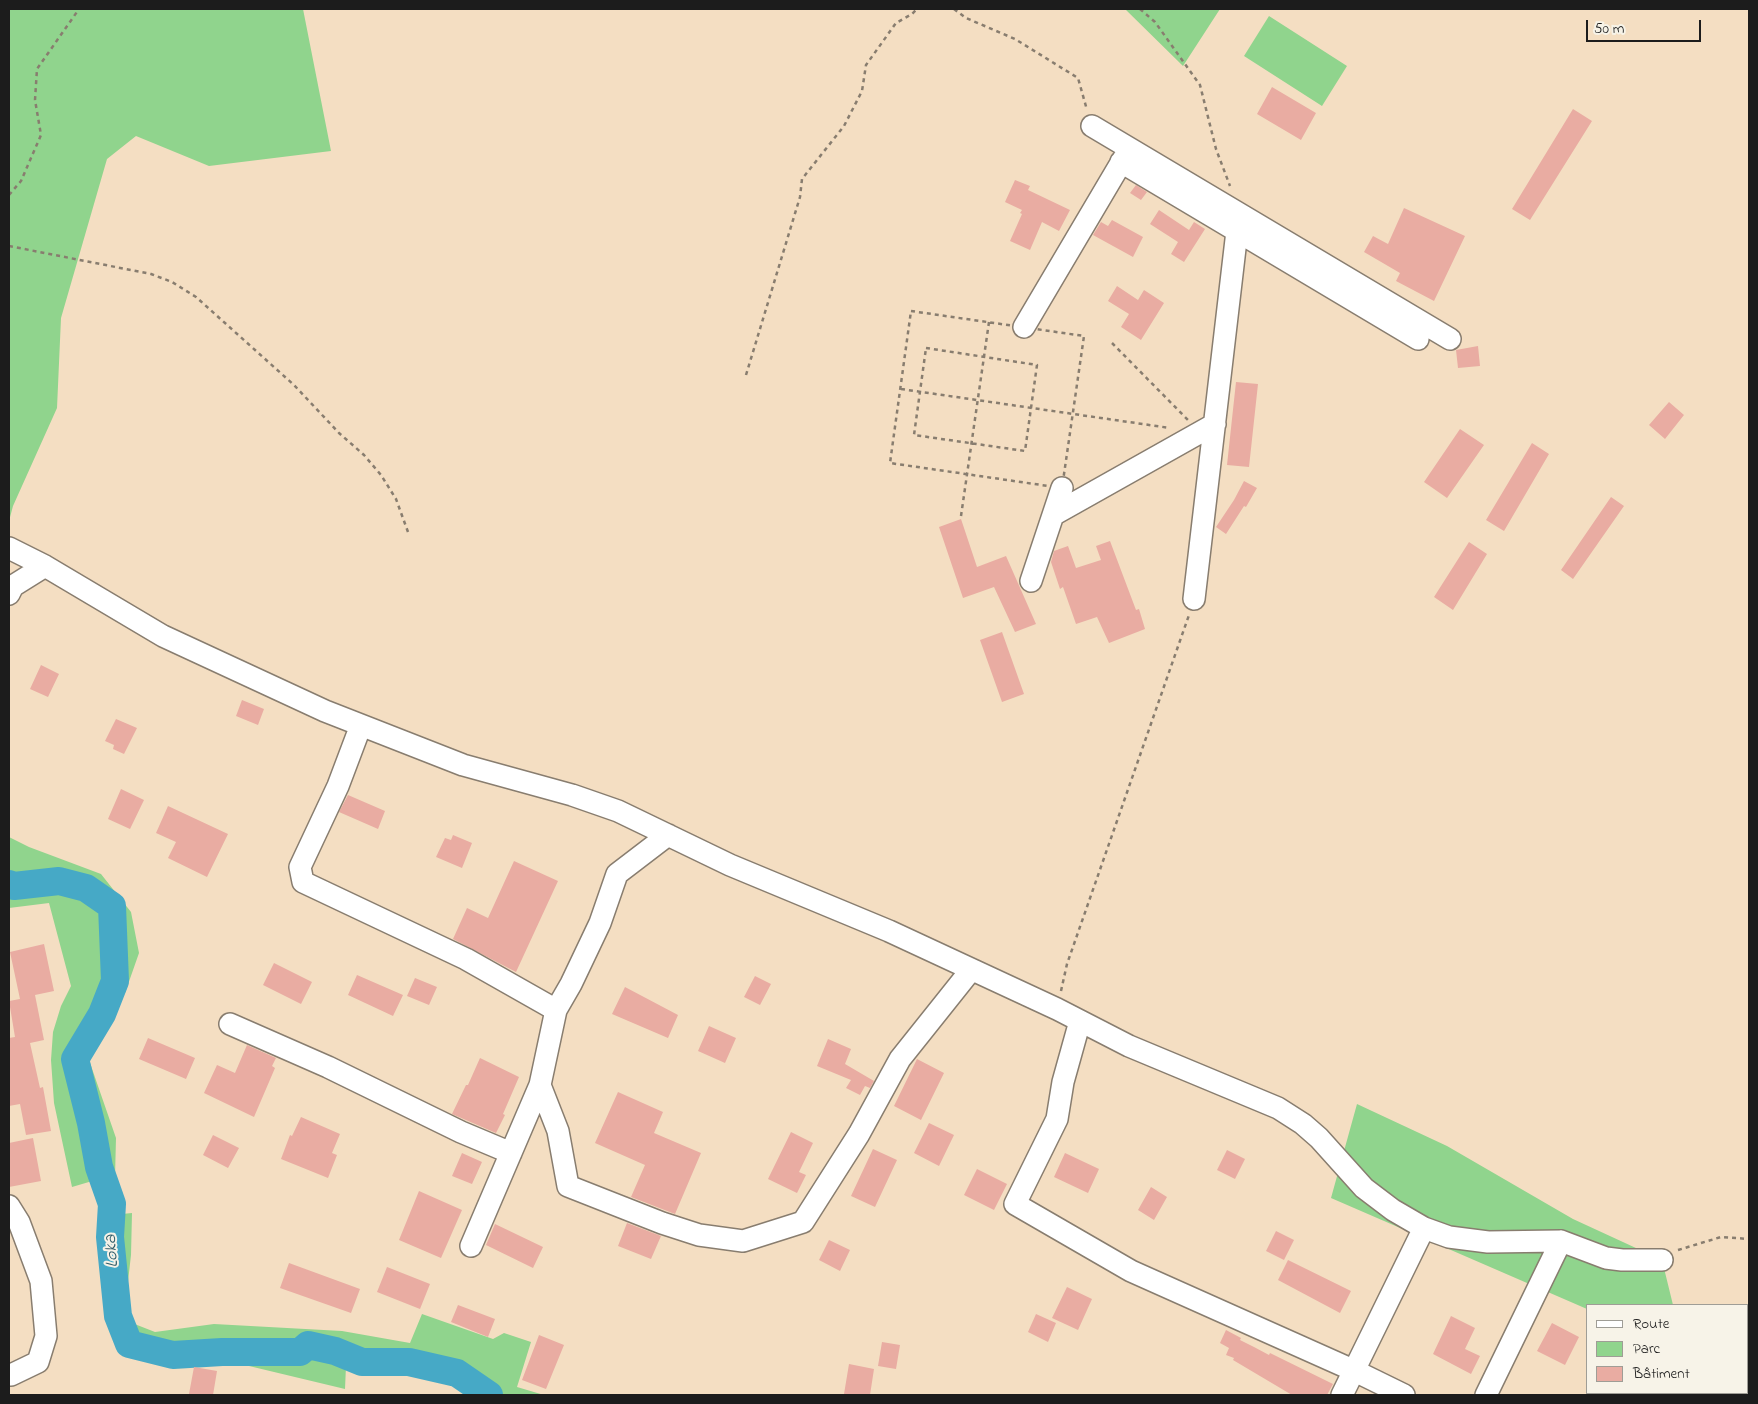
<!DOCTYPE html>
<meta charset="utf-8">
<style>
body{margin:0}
#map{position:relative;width:1758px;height:1404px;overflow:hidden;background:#f4dec2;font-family:"Indie Flower",sans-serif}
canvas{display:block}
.frame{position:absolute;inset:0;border:10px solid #1c1c1c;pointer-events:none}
.legend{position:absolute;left:1586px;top:1304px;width:162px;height:90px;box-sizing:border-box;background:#f7f3e8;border:1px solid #9f9d96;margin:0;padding:6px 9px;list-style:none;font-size:15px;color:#1c1c1c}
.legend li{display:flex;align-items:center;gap:10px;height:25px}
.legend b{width:25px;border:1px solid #9f9d96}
.scale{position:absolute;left:1586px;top:20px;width:115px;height:22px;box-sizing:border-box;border:2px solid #1c1c1c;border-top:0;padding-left:6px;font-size:15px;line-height:18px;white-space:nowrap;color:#1c1c1c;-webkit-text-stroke:4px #f7f3e8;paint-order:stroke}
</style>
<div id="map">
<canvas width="1758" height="1404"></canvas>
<div class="frame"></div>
<ul class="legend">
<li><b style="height:6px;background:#fff"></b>Route</li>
<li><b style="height:14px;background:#90d48d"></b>Parc</li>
<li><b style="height:14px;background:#e9aca2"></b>Bâtiment</li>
</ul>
<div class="scale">50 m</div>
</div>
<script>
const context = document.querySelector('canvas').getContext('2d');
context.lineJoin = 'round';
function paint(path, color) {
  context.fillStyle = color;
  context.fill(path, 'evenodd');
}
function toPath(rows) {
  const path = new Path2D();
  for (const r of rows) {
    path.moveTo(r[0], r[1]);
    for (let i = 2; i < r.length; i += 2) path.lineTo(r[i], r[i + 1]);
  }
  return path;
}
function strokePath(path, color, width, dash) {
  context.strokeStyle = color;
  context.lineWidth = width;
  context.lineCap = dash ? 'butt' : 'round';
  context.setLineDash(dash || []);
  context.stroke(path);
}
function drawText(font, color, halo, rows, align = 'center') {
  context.font = font + ' "Indie Flower",sans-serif';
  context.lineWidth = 4;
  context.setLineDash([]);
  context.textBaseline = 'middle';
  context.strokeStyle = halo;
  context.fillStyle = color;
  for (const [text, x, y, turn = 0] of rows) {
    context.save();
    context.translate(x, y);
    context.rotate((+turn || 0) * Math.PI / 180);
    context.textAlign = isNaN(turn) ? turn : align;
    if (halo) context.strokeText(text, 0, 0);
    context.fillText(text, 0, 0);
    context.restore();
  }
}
paint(toPath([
 [9,9,303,9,331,151,209,166,136,136,107,159,61,318,57,408,13,506,9,521],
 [1125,9,1220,9,1183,66],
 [1269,16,1347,66,1322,106,1244,56],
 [9,837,29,847,101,874,131,912,139,953,125,993,97,1031,89,1060,116,1138,115,1177,99,1179,72,1187,54,1103,51,1060,53,1032,61,1006,71,986,49,903,9,908],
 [1357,1104,1447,1146,1573,1219,1662,1260,1673,1305,1587,1305,1587,1309,1331,1198],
 [132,1213,131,1255,125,1308,132,1323,155,1332,214,1324,342,1331,410,1343,422,1314,493,1339,504,1333,531,1342,517,1387,544,1395,491,1395,462,1388,413,1366,346,1366,345,1389,249,1366,191,1356,159,1358,129,1354,116,1323,105,1258,102,1216]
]), '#90d48d');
strokePath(toPath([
 [9,884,14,886,59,881,86,888,112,906,115,981,102,1014,75,1059,91,1123,99,1167,112,1204,110,1237,118,1316,129,1344,173,1355,222,1352,300,1352,308,1345,335,1351,362,1362,409,1362,457,1373,489,1395]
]), '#46a9c6', 28);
paint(toPath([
 [1272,87,1316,113,1301,140,1257,114],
 [1573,109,1592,121,1530,220,1512,209],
 [1015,180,1030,186,1028,190,1070,210,1059,231,1042,222,1030,250,1010,241,1022,214,1020,213,1022,210,1005,202],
 [1136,185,1147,192,1141,200,1130,193],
 [1404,208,1465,236,1434,301,1396,281,1400,273,1364,252,1373,236,1388,244],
 [1159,210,1189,230,1194,222,1205,229,1184,262,1171,254,1178,242,1150,224],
 [1112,220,1143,237,1133,257,1093,235,1101,222,1108,226],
 [1117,286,1138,300,1144,290,1164,303,1141,340,1121,327,1129,314,1108,301],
 [1478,346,1480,366,1458,368,1456,350],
 [1236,382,1258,384,1249,467,1227,465],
 [1669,402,1684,415,1665,439,1649,425],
 [1460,429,1484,445,1447,498,1424,482],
 [1532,443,1549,454,1504,531,1486,520],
 [1244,481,1257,488,1246,507,1244,506,1226,534,1216,527,1234,500],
 [1611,497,1624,506,1573,579,1561,570],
 [961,519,977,567,1006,556,1036,624,1015,632,994,587,963,598,939,527],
 [1110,541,1136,610,1139,609,1145,629,1109,643,1097,617,1076,624,1063,587,1060,589,1051,562,1054,551,1068,546,1076,568,1101,560,1096,546],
 [1469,542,1487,554,1453,610,1434,597],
 [1002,632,1024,694,1002,702,980,640],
 [41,665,59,674,48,697,30,689],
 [242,700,264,709,258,725,236,716],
 [116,719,137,728,124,754,113,749,114,745,105,741],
 [121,789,144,800,130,829,108,819],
 [348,795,385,811,378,829,339,812],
 [168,806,228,834,207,877,168,858,176,842,156,833],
 [453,835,472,843,462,868,436,857,445,838,451,840],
 [514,861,558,881,516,972,453,939,467,908,488,918],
 [44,944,54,991,35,995,44,1040,30,1043,40,1088,43,1087,51,1131,26,1135,20,1104,9,1106,9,1038,15,1037,9,1001,20,999,10,952],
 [274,963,312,982,301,1004,263,985],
 [357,975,403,995,393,1016,348,995],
 [755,976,771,984,760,1005,744,997],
 [415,978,437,987,429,1005,407,996],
 [625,987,678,1015,668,1038,612,1014],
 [709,1026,736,1038,725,1063,698,1051],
 [148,1038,195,1058,186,1079,139,1059],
 [828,1039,851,1049,845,1064,874,1081,870,1088,865,1086,860,1095,846,1088,851,1080,817,1066],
 [247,1045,276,1058,272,1066,275,1068,254,1117,204,1093,217,1065,235,1073],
 [480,1058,519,1077,503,1114,505,1115,496,1133,452,1114,466,1085,468,1085],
 [917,1059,944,1073,921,1120,894,1106],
 [618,1092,663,1112,654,1133,701,1153,675,1214,631,1197,645,1165,595,1143],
 [301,1117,340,1134,332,1153,337,1155,328,1178,281,1159,290,1135,292,1136],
 [929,1123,954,1135,939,1166,914,1153],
 [791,1132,813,1143,799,1172,806,1175,797,1193,768,1179],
 [213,1135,239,1148,228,1168,203,1155],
 [33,1138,41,1181,9,1187,9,1143],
 [873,1149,897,1160,875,1207,851,1196],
 [1227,1150,1245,1159,1235,1179,1217,1170],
 [462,1153,482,1162,472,1184,452,1176],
 [1065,1153,1099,1169,1088,1193,1054,1177],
 [977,1169,1007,1184,994,1210,964,1195],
 [1151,1187,1167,1197,1154,1220,1138,1210],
 [419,1191,462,1210,441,1258,399,1240],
 [627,1223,661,1236,651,1259,618,1246],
 [495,1224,543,1247,533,1268,486,1245],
 [1276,1231,1294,1240,1284,1260,1266,1251],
 [829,1240,850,1250,840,1271,819,1260],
 [1288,1260,1351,1291,1340,1313,1278,1280],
 [289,1263,360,1289,351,1313,280,1288],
 [387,1267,430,1284,420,1309,377,1292],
 [1067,1287,1092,1299,1078,1330,1052,1318],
 [458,1305,495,1319,488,1337,451,1322],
 [1036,1314,1056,1323,1048,1342,1028,1332],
 [1451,1316,1475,1328,1465,1349,1480,1356,1471,1374,1433,1354],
 [1552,1323,1579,1337,1565,1365,1537,1351],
 [1226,1330,1241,1338,1240,1340,1254,1347,1269,1355,1270,1353,1333,1384,1327,1395,1292,1395,1233,1360,1234,1358,1226,1355,1229,1348,1220,1343],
 [539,1335,564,1345,546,1389,522,1380],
 [882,1342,900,1345,896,1369,878,1366],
 [849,1364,874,1369,870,1395,844,1394],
 [194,1367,217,1371,213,1395,189,1394]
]), '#e9aca2');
const minor = toPath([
 [1092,126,1450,339],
 [1121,162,1418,339],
 [1024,327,1128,151],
 [1053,515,1215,424],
 [9,548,45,566,163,636,325,711,463,765,572,795,618,811,730,865,889,931,1057,1009,1129,1046,1278,1108,1303,1124,1319,1138,1364,1188,1393,1210,1424,1228,1449,1237,1488,1242,1561,1241,1606,1258,1622,1260,1662,1260],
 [1031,581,1062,488],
 [9,594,13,586,45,566],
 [1194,599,1239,214],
 [361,725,338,786,300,867,303,882,466,959,556,1010],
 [1080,1021,1063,1082,1057,1119,1015,1204,1131,1271,1355,1371,1404,1395],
 [230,1024,328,1067,461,1132,511,1153],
 [540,1085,558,1131,568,1186,662,1223,699,1235,743,1241,803,1222,859,1134,900,1059,971,970],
 [9,1206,19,1222,41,1281,46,1336,38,1362,11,1375,9,1375],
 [471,1246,540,1085,556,1010,571,984,600,923,617,874,668,835],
 [1342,1395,1424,1228],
 [1486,1395,1561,1241]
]);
strokePath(minor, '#887d6f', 24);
strokePath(toPath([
 [954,9,966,18,1015,39,1078,78,1087,110],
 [1140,9,1155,22,1200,85,1216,149,1230,186],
 [9,195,21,181,41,135,35,100,37,69,79,9],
 [9,246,151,274,172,282,196,297,294,385,339,433,364,455,381,475,396,499,408,532],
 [911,311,1084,336,1062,488,890,463,911,311],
 [1112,343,1188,420],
 [926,348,1037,365,1025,451,914,435,926,348],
 [746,375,800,197,802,179,844,126,862,91,866,65,896,23,912,14,917,9],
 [901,389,1170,428],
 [961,516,989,322],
 [1061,991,1067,964,1189,615],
 [1678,1250,1721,1237,1749,1239]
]), '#887d6f', 2.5, [4, 4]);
strokePath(minor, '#fff', 21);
drawText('italic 18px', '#2f5b68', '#f7f3e8', [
 ["Loka",113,1251,-94]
]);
</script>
